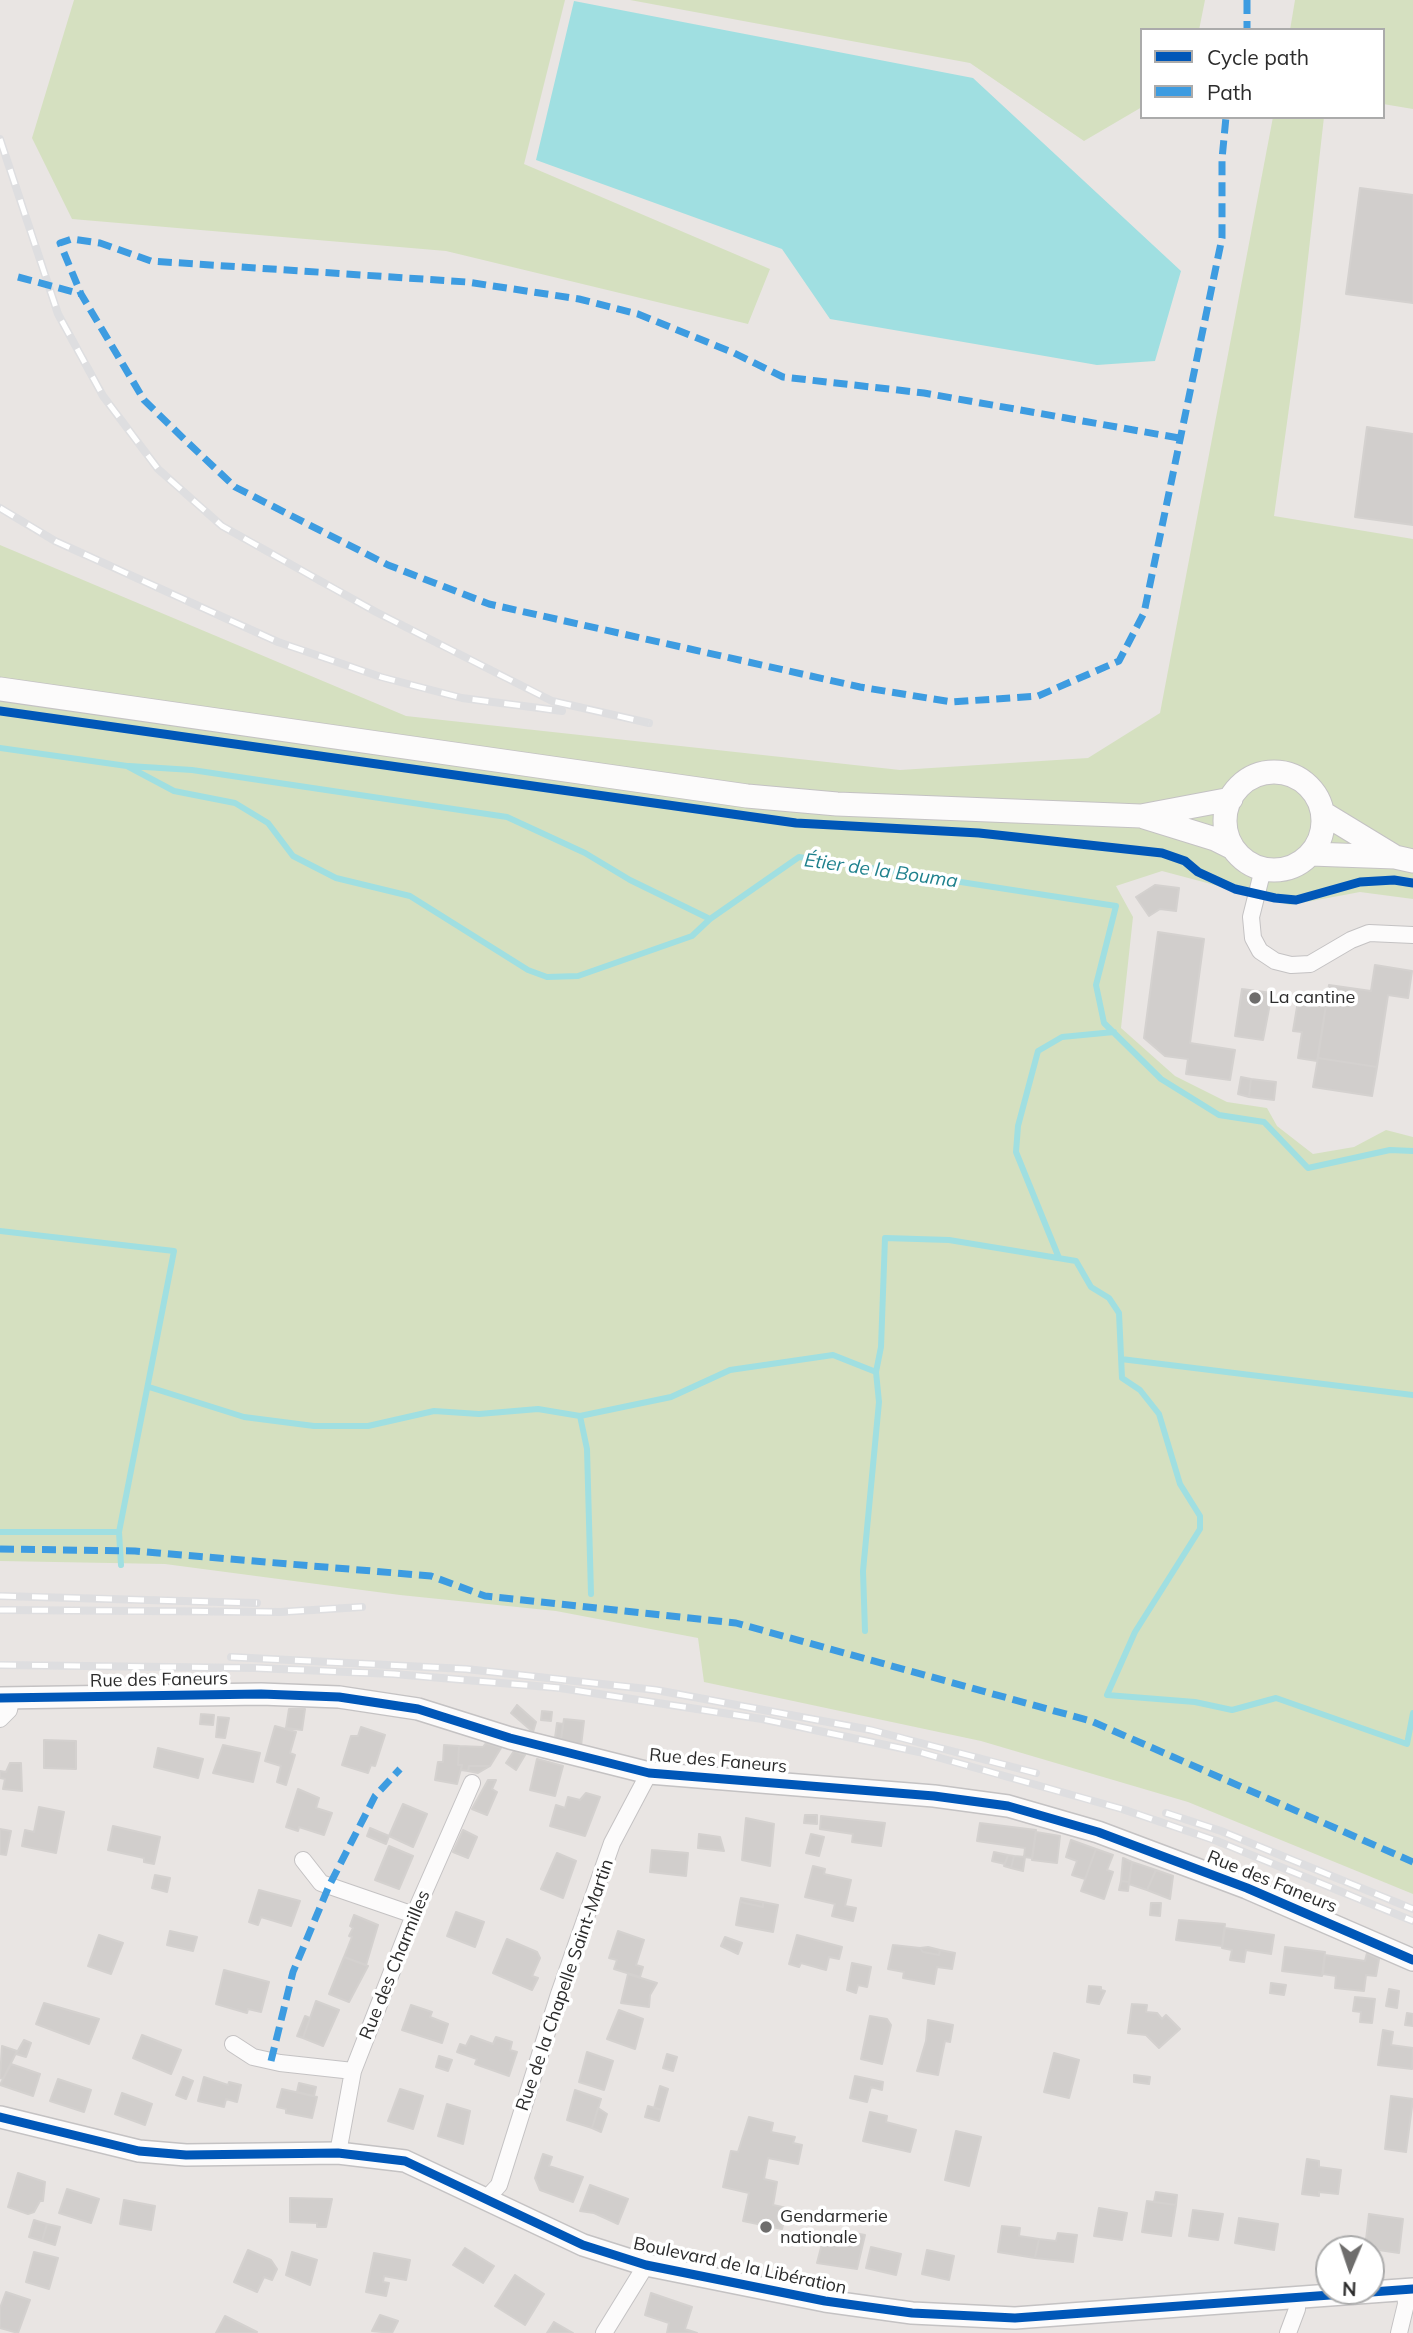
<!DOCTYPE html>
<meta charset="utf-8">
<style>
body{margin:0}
#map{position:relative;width:1413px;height:2333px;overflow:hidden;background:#e9e5e3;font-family:Mulish,sans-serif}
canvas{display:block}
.legend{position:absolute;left:1140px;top:28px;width:245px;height:91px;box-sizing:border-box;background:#fff;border:2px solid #ababab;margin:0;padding:9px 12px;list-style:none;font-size:21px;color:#2c2c2c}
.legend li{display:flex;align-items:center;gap:14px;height:35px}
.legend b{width:35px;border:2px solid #ababab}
.north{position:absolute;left:1315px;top:2235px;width:70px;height:70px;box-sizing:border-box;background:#fff;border:2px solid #ababab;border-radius:50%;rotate:182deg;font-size:19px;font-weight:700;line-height:28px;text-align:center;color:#2c2c2c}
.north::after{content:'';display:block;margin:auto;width:24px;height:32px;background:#6e6d6c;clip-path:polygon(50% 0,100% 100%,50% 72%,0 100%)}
</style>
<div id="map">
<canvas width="1413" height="2333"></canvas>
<ul class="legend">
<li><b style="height:9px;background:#0057b8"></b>Cycle path</li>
<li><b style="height:9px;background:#3d9ce1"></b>Path</li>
</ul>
<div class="north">N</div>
</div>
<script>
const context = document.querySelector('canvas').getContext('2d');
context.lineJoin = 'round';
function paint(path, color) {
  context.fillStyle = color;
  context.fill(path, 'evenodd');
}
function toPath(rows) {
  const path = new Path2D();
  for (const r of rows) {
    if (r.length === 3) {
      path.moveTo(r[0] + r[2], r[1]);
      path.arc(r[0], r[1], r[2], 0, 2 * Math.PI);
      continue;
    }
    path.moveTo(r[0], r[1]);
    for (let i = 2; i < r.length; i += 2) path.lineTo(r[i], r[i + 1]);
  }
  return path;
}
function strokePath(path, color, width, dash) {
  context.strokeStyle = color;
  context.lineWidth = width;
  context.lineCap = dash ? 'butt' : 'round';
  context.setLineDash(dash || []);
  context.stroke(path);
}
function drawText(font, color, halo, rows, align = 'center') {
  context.font = font + ' Mulish,sans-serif';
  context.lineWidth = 7;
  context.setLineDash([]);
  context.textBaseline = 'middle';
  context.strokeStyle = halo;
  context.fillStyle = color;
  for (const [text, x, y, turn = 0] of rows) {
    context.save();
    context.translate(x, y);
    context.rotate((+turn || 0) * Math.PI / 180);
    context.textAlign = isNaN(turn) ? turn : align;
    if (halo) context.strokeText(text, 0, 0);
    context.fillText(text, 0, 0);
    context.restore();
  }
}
paint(toPath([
 [74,0,565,0,524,164,770,269,748,324,446,251,72,219,32,138],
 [630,0,1205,0,1199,30,1142,30,1142,107,1084,141,970,63],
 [1295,0,1413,0,1413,109,1383,104,1383,30,1290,30],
 [1273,117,1324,117,1300,329,1274,516,1413,539,1413,899,1360,892,1290,905,1162,871,1116,886,1133,917,1121,1028,1175,1076,1227,1102,1267,1108,1277,1126,1313,1154,1354,1147,1386,1130,1413,1137,1413,1894,1188,1802,981,1741,704,1682,698,1638,556,1611,400,1595,165,1564,0,1561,0,545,406,716,900,770,1088,758,1160,713]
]), '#d5e0c0');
paint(toPath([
 [574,1,973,78,1181,271,1155,361,1097,365,830,319,782,249,536,160]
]), '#a0dfe1');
strokePath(toPath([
 [0,748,127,766,174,791,235,803,268,823,293,856,336,878,410,896,528,970,547,977,578,976,692,936,710,919,799,857,1116,906,1096,985,1104,1023,1161,1079,1219,1115,1264,1122,1308,1168,1390,1150,1413,1151],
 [129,766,192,770,507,817,585,853,630,880,710,919],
 [0,1231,174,1251,119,1532,121,1565],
 [1059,1258,1016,1152,1018,1126,1038,1051,1062,1037,1114,1032],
 [1121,1359,1413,1395],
 [149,1387,244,1417,314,1426,368,1426,434,1411,479,1414,538,1409,580,1416,671,1397,730,1370,833,1355,876,1372],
 [580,1416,587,1449,591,1594],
 [0,1532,119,1532],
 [865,1631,863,1571,879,1402,876,1372,881,1347,885,1238,949,1240,1076,1261,1091,1287,1109,1298,1119,1313,1122,1378,1140,1390,1159,1414,1180,1484,1200,1516,1200,1529,1135,1632,1107,1695,1195,1702,1232,1710,1276,1698,1407,1744,1413,1713]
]), '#a0dfe1', 6);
const building = toPath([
 [1360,188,1413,195,1413,303,1346,294,1360,188],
 [1367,427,1413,434,1413,525,1355,517,1367,427],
 [1155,885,1179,888,1176,911,1160,909,1149,916,1136,897,1155,885],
 [1158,932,1204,939,1190,1043,1235,1050,1230,1080,1186,1074,1188,1059,1165,1056,1144,1038,1158,932],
 [1375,965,1412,971,1408,998,1388,995,1377,1067,1318,1058,1329,985,1371,991,1375,965],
 [1242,989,1272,993,1263,1040,1235,1036,1242,989],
 [1299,995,1327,999,1317,1061,1298,1058,1302,1032,1293,1031,1299,995],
 [1318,1058,1377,1067,1372,1096,1313,1087,1318,1058],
 [1241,1077,1251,1079,1249,1097,1238,1094,1241,1077],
 [1251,1079,1276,1082,1274,1100,1249,1097,1251,1079],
 [517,1705,536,1722,533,1732,511,1713,517,1705],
 [289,1709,305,1709,302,1730,286,1728,289,1709],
 [542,1711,552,1712,551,1721,541,1720,542,1711],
 [201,1714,214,1715,213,1725,200,1724,201,1714],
 [218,1717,229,1718,225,1738,216,1737,218,1717],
 [564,1719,584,1721,581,1746,561,1740,564,1719],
 [557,1723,563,1724,561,1740,555,1738,557,1723],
 [275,1726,296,1732,290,1753,295,1755,286,1785,277,1782,281,1766,265,1761,275,1726],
 [361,1727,385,1735,375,1766,371,1765,368,1773,342,1765,351,1736,358,1736,361,1727],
 [44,1740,76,1741,76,1769,44,1768,44,1740],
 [486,1743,501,1748,490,1766,469,1766,468,1771,461,1770,462,1765,458,1765,459,1746,483,1747,486,1743],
 [223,1745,260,1753,253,1782,213,1773,223,1745],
 [444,1745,459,1746,458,1765,462,1765,457,1784,435,1780,438,1762,443,1762,444,1745],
 [158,1748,203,1759,198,1778,154,1767,158,1748],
 [514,1751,525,1755,516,1770,506,1763,514,1751],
 [537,1759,563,1766,555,1796,530,1790,537,1759],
 [10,1763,21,1763,22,1791,3,1789,5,1779,0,1778,0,1771,6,1772,10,1763],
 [469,1766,490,1766,478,1773,468,1771,469,1766],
 [488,1780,496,1780,492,1789,497,1792,487,1815,472,1809,488,1780],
 [298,1789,319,1798,316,1808,332,1813,324,1835,299,1827,298,1831,286,1827,298,1789],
 [586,1793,600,1797,585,1836,550,1826,556,1805,565,1808,568,1797,580,1800,586,1793],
 [403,1804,427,1814,413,1847,389,1836,403,1804],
 [39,1807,64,1812,56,1853,22,1846,25,1830,34,1832,39,1807],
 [805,1815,817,1815,817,1824,804,1823,805,1815],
 [821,1816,885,1823,881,1846,852,1842,853,1834,820,1829,821,1816],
 [746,1818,774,1824,770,1866,742,1860,746,1818],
 [980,1823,1036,1830,1032,1858,1024,1857,1025,1848,977,1841,980,1823],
 [113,1826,160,1837,154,1864,144,1862,144,1858,108,1850,113,1826],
 [370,1828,389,1836,386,1844,367,1836,370,1828],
 [0,1829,11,1831,6,1855,0,1854,0,1829],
 [463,1830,477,1837,468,1858,453,1852,463,1830],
 [1036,1832,1060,1836,1057,1863,1032,1860,1036,1832],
 [699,1834,720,1837,724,1851,698,1848,699,1834],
 [811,1834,824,1837,819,1856,806,1853,811,1834],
 [1071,1840,1096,1849,1085,1879,1072,1875,1077,1861,1066,1857,1071,1840],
 [389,1846,413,1856,399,1889,375,1880,389,1846],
 [1096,1849,1113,1855,1107,1870,1113,1872,1104,1899,1081,1891,1096,1849],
 [652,1850,688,1853,686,1876,650,1872,652,1850],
 [994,1852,1008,1855,1005,1864,992,1861,994,1852],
 [557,1853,576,1861,563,1898,541,1889,557,1853],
 [1008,1855,1014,1856,1011,1868,1004,1866,1008,1855],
 [1014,1856,1025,1857,1023,1871,1011,1868,1014,1856],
 [1123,1858,1132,1862,1129,1882,1121,1881,1123,1858],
 [1132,1862,1156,1870,1147,1890,1129,1884,1132,1862],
 [813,1866,825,1869,824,1874,851,1880,845,1906,856,1908,853,1921,832,1916,835,1904,805,1897,813,1866],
 [1156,1870,1173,1876,1170,1899,1147,1890,1156,1870],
 [155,1875,170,1878,167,1892,152,1888,155,1875],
 [1121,1881,1129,1882,1128,1891,1119,1890,1121,1881],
 [259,1890,300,1901,291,1926,261,1917,258,1925,249,1922,259,1890],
 [741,1898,763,1902,763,1907,740,1902,741,1898],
 [740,1902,763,1907,763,1902,778,1905,773,1932,736,1925,740,1902],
 [1151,1903,1161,1903,1160,1916,1150,1915,1151,1903],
 [456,1912,484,1922,475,1947,447,1936,456,1912],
 [354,1915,378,1925,366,1965,344,1957,352,1937,349,1936,353,1928,350,1926,354,1915],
 [1179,1920,1225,1924,1222,1946,1176,1940,1179,1920],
 [1225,1928,1274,1935,1271,1954,1246,1950,1244,1962,1230,1960,1232,1950,1222,1948,1225,1928],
 [170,1931,197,1937,193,1951,167,1945,170,1931],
 [618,1931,644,1940,636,1965,643,1967,640,1977,614,1969,617,1960,609,1958,618,1931],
 [99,1935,123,1943,111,1974,88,1966,99,1935],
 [797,1935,842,1947,839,1959,829,1957,826,1970,801,1963,799,1967,789,1964,797,1935],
 [725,1937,742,1943,738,1954,721,1946,725,1937],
 [507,1939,537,1952,540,1958,532,1976,538,1978,532,1990,493,1973,507,1939],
 [893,1945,920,1948,923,1952,939,1955,940,1950,955,1953,952,1969,937,1967,934,1984,903,1978,904,1972,888,1969,893,1945],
 [1285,1947,1325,1952,1322,1976,1282,1971,1285,1947],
 [920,1948,928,1947,940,1950,939,1955,923,1952,920,1948],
 [1367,1953,1379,1959,1376,1976,1366,1975,1364,1991,1335,1988,1336,1976,1323,1974,1325,1955,1365,1961,1367,1953],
 [344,1957,368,1966,349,2002,329,1994,344,1957],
 [852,1963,871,1967,867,1987,858,1985,856,1993,847,1990,852,1963],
 [224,1970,269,1982,261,2012,248,2009,247,2013,216,2004,224,1970],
 [628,1974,657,1983,650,1995,649,2007,621,2003,628,1974],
 [1271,1983,1286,1985,1284,1995,1270,1993,1271,1983],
 [1089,1986,1101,1987,1101,1990,1105,1991,1099,2004,1087,2002,1089,1986],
 [1389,1989,1399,1991,1397,2008,1386,2006,1389,1989],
 [1355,1997,1375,1999,1372,2023,1360,2022,1361,2012,1353,2011,1355,1997],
 [316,2001,339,2010,323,2046,303,2038,316,2001],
 [44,2003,99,2019,89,2044,36,2024,44,2003],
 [1132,2004,1147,2005,1146,2012,1157,2013,1162,2019,1166,2015,1180,2029,1159,2048,1146,2035,1128,2033,1132,2004],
 [411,2005,432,2012,430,2017,448,2024,442,2043,402,2030,411,2005],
 [619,2010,643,2019,635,2049,607,2039,619,2010],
 [1407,2013,1413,2014,1413,2026,1405,2025,1407,2013],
 [305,2016,310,2018,303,2038,297,2036,305,2016],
 [870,2016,887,2019,891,2025,882,2064,861,2059,870,2016],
 [928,2020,953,2025,950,2042,945,2041,938,2075,917,2071,926,2041,928,2020],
 [1383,2030,1393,2032,1391,2045,1413,2048,1412,2069,1378,2065,1383,2030],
 [142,2035,181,2050,171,2074,133,2058,142,2035],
 [471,2036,493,2044,496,2037,512,2042,510,2050,517,2052,509,2076,475,2064,477,2059,457,2052,460,2044,466,2046,471,2036],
 [24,2040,31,2043,26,2057,16,2054,24,2040],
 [2,2046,17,2051,3,2079,0,2078,2,2046],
 [587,2052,613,2061,604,2090,579,2082,587,2052],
 [1054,2053,1079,2060,1069,2098,1044,2092,1054,2053],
 [667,2054,677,2057,673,2071,663,2068,667,2054],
 [439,2056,452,2060,448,2071,436,2067,439,2056],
 [11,2064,40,2074,33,2096,0,2085,11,2064],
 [1134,2075,1150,2077,1149,2084,1134,2082,1134,2075],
 [855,2076,883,2082,882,2090,871,2087,867,2102,850,2098,855,2076],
 [183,2077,193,2081,186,2099,176,2095,183,2077],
 [204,2077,228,2085,229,2082,241,2085,237,2102,226,2099,224,2107,198,2101,204,2077],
 [58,2079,91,2090,84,2112,50,2101,58,2079],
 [299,2083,316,2087,314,2096,297,2092,299,2083],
 [660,2086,668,2089,662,2110,654,2108,660,2086],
 [282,2089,317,2097,312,2118,286,2113,286,2109,277,2107,282,2089],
 [400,2089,423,2096,413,2129,388,2121,400,2089],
 [575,2090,601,2099,592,2128,567,2120,575,2090],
 [122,2093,152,2104,145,2125,115,2114,122,2093],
 [1391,2096,1413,2099,1406,2152,1385,2149,1391,2096],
 [447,2104,470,2111,463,2144,438,2136,447,2104],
 [648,2106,662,2110,659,2121,645,2117,648,2106],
 [598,2108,607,2114,601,2132,592,2128,598,2108],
 [870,2112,887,2116,886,2122,916,2130,910,2152,863,2141,870,2112],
 [749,2117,773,2123,771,2132,795,2137,793,2143,802,2145,798,2164,768,2158,764,2179,777,2182,773,2205,787,2208,782,2229,743,2221,749,2193,723,2187,731,2151,738,2152,749,2117],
 [956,2131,981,2137,969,2186,945,2180,956,2131],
 [543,2154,552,2157,549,2166,583,2177,573,2202,540,2190,535,2178,543,2154],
 [1307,2159,1319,2161,1319,2167,1341,2170,1338,2194,1319,2192,1319,2196,1302,2194,1307,2159],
 [18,2173,45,2182,43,2201,40,2201,34,2212,28,2214,8,2207,18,2173],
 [590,2185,628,2199,618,2224,594,2213,580,2211,590,2185],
 [67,2189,99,2199,91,2223,59,2213,67,2189],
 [1156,2192,1177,2195,1176,2205,1154,2202,1156,2192],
 [290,2198,332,2199,326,2227,317,2227,317,2223,290,2222,290,2198],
 [124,2200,155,2206,151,2230,120,2224,124,2200],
 [1147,2201,1176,2205,1171,2236,1142,2232,1147,2201],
 [1099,2208,1127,2213,1122,2240,1094,2236,1099,2208],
 [1193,2210,1223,2214,1218,2240,1189,2236,1193,2210],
 [1369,2214,1403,2219,1399,2253,1365,2248,1369,2214],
 [1239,2218,1278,2224,1274,2250,1235,2243,1239,2218],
 [34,2220,47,2224,42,2241,29,2237,34,2220],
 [47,2224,60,2227,55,2245,42,2241,47,2224],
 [1002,2226,1020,2228,1019,2236,1039,2239,1035,2258,998,2252,1002,2226],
 [848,2232,865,2235,857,2269,817,2263,824,2236,846,2241,848,2232],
 [1058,2233,1077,2235,1073,2262,1035,2258,1039,2239,1056,2241,1058,2233],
 [871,2247,901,2254,896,2275,866,2268,871,2247],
 [465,2248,494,2266,483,2283,453,2265,465,2248],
 [248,2250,271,2260,277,2269,272,2280,264,2277,257,2292,234,2282,248,2250],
 [927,2250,954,2256,949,2280,922,2274,927,2250],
 [34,2252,58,2258,49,2289,26,2282,34,2252],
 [292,2252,317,2260,310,2285,286,2275,292,2252],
 [374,2253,410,2260,406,2280,384,2276,383,2282,389,2283,386,2296,366,2292,374,2253],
 [515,2275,544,2294,525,2325,495,2306,515,2275],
 [6,2292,30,2300,18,2333,0,2328,0,2308,6,2292],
 [651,2293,692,2307,685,2329,697,2333,667,2333,669,2323,645,2315,651,2293],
 [380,2315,398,2321,392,2333,372,2331,380,2315],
 [225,2316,257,2332,256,2333,216,2333,225,2316],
 [554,2322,573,2333,547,2333,554,2322]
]);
paint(building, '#d1cecc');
strokePath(building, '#d4d1cf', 2);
const minor = toPath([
 [1263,869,1251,917,1253,938,1260,951,1275,961,1291,965,1310,964,1351,940,1369,933,1413,935],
 [0,1719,9,1710,11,1699],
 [303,1860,321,1883,414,1915],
 [233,2044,253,2057,280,2063,353,2071],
 [338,2153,353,2071,414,1915,472,1783],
 [487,2198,499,2185,559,1994,612,1843,649,1773],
 [604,2333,646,2265],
 [1288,2333,1297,2309,1297,2297],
 [1399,2333,1406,2304,1405,2289]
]);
const tertiary = toPath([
 [0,1698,261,1694,339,1697,418,1709,510,1738,649,1773,934,1796,1008,1806,1098,1832,1247,1888,1413,1960],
 [0,2117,139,2151,186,2155,338,2153,405,2161,583,2245,646,2265,825,2301,912,2313,1015,2318,1413,2289]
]);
const secondary = toPath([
 [0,689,747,796,837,804,1141,816,1231,799],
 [1274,821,49],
 [1323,813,1392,855],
 [1144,817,1215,839,1233,848],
 [1311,854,1395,857,1413,861]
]);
strokePath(minor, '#c4c2c3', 18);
strokePath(tertiary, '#c4c2c3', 24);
strokePath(secondary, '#c4c2c3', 25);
strokePath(minor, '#fcfbfb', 16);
strokePath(tertiary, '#fcfbfb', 21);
strokePath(secondary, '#fcfbfb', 23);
const rail = toPath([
 [0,139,58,314,103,396,158,469,222,526,376,612,552,701,649,723],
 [0,508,55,541,278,642,381,677,462,698,562,711],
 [0,1596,257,1603],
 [0,1610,280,1612,362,1607],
 [231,1657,466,1669,656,1690,871,1730,1036,1773],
 [0,1665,256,1668,394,1674,560,1688,762,1719,919,1752,1122,1809,1217,1841,1413,1921],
 [1166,1813,1221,1831,1413,1909]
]);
strokePath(rail, '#dedee0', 8);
strokePath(rail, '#fff', 5, [16]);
strokePath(toPath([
 [1247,0,1247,30],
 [18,277,81,294],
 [1179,438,924,393,783,377,734,353,638,314,579,299,467,282,151,261,100,243,72,239,60,243,81,294,144,400,183,438,235,487,388,565,489,604,860,687,952,702,1038,696,1119,661,1144,613,1222,238,1222,159,1226,117],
 [0,1549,135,1551,431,1576,485,1596,736,1623,1091,1721,1413,1862],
 [271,2061,293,1972,329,1886,375,1796,400,1769]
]), '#3d9ce1', 7, [14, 7]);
strokePath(toPath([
 [0,711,796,823,979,833,1162,853,1185,861,1198,872,1235,889,1275,898,1296,900,1360,882,1394,880,1413,883],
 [0,1698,261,1694,339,1697,418,1709,510,1738,649,1773,934,1796,1008,1806,1098,1832,1247,1888,1413,1960],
 [0,2117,139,2151,186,2155,338,2153,405,2161,583,2245,646,2265,825,2301,912,2313,1015,2318,1413,2289]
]), '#0057b8', 9);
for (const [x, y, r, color] of [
 [1255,998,7,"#6e6d6c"],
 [766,2227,7,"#6e6d6c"]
]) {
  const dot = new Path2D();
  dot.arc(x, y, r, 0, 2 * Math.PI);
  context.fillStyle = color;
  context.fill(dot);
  strokePath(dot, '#fff', 2.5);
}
drawText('18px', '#2c2c2c', '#fff', [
 ["La cantine",1269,998],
 ["Gendarmerie",780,2217],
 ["nationale",780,2238]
], 'left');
drawText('18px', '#2c2c2c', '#fff', [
 ["Rue des Faneurs",159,1680,-1],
 ["Rue des Faneurs",718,1761,5],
 ["Rue des Faneurs",1272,1882,22],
 ["Rue des Charmilles",395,1965,-68],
 ["Rue de la Chapelle Saint-Martin",565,1985,-71],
 ["Boulevard de la Libération",740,2266,12]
]);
drawText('italic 19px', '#1f818d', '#fff', [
 ["Étier de la Bouma",881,871,8]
]);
</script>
